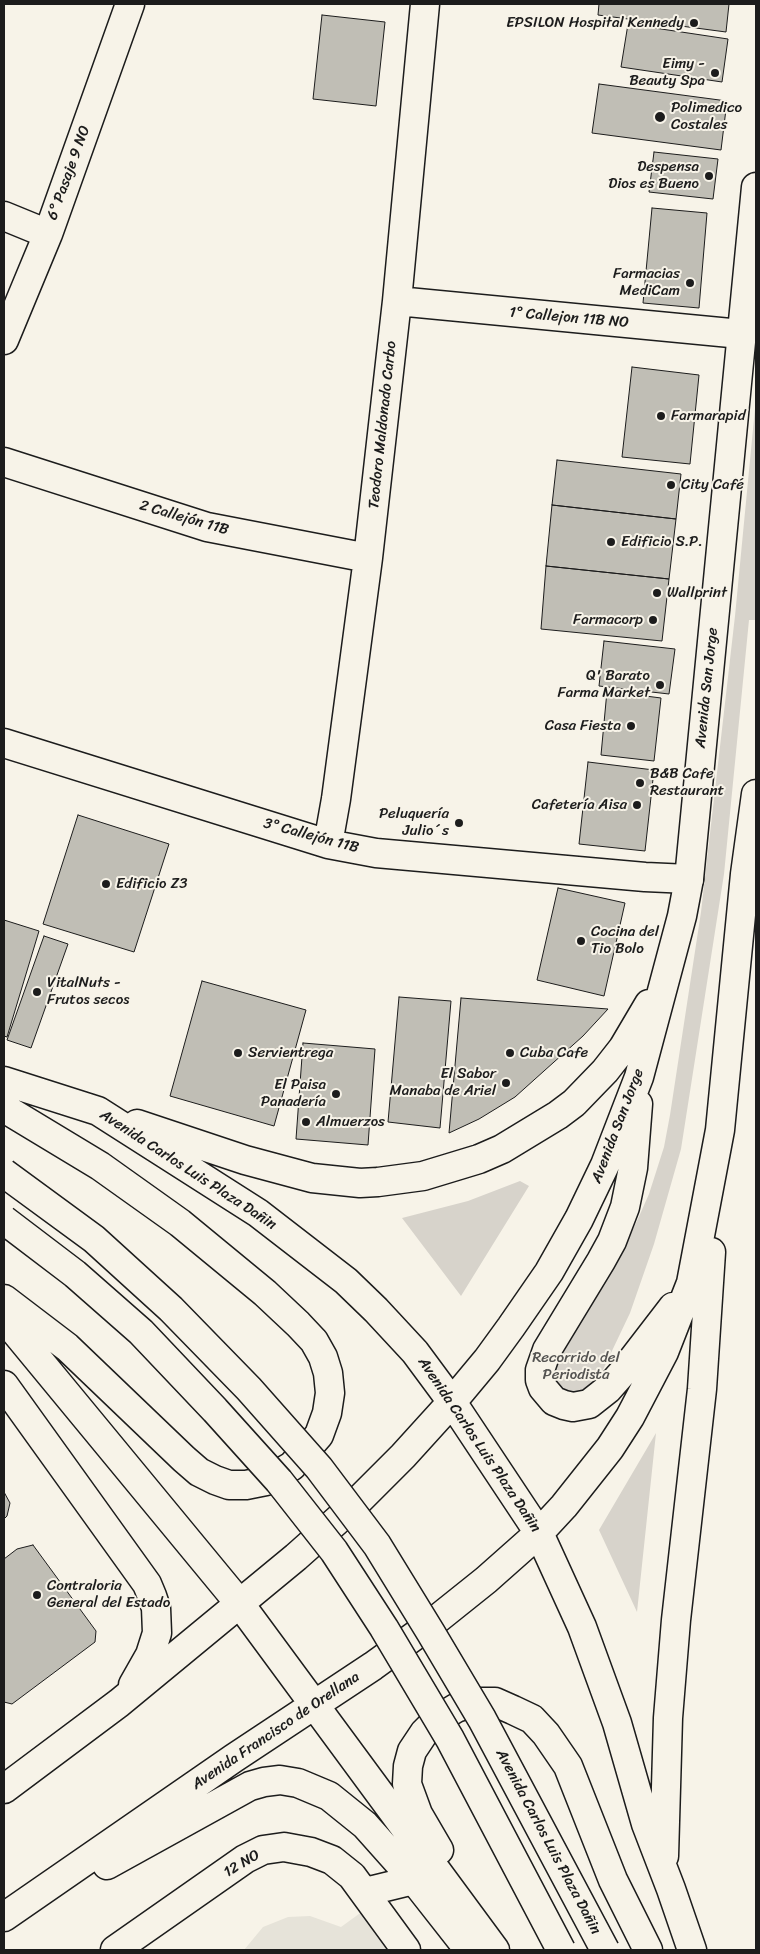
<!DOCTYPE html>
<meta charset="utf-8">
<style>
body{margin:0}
#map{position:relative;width:760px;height:1954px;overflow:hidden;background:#f7f3e8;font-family:Sriracha,sans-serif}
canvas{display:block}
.frame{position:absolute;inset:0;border:5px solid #1c1c1c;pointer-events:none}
</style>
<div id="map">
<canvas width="760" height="1954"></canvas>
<div class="frame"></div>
</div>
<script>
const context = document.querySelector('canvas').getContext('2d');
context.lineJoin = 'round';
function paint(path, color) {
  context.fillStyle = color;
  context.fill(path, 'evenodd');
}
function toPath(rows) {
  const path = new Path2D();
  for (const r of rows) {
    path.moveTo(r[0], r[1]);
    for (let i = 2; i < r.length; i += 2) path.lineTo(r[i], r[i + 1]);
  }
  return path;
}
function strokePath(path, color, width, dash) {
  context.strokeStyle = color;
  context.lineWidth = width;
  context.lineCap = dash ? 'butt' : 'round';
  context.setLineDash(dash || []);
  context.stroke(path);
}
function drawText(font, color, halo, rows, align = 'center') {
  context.font = font + ' Sriracha,sans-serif';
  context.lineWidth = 4;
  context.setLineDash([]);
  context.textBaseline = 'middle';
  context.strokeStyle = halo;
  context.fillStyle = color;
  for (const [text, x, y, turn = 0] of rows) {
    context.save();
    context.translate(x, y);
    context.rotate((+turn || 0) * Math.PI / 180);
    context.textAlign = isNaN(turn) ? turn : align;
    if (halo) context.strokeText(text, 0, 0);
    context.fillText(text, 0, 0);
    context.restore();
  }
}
paint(toPath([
 [363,1911,391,1950,244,1950,263,1927,288,1917,310,1916,341,1927]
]), '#e6e3d9');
paint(toPath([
 [756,398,756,620,749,620,724,874,681,1149,654,1244,630,1313,601,1374,593,1386,574,1397,551,1388,549,1362,620,1254,637,1221,649,1194,664,1147,670,1115,701,912,735,616],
 [520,1181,529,1186,461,1296,402,1218,468,1201],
 [656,1433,637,1612,599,1530]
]), '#d7d3cb');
const building = toPath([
 [599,4,729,4,726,32,598,15,599,4],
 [322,15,385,22,376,106,313,99,322,15],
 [628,24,728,39,722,82,621,67,628,24],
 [599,84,727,101,721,150,592,133,599,84],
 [654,152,718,159,713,199,649,192,654,152],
 [652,208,707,213,699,308,643,303,652,208],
 [632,367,699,375,690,464,622,457,632,367],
 [557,460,681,474,676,519,552,505,557,460],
 [552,505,676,519,669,579,546,566,552,505],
 [546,566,669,579,662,641,541,629,546,566],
 [604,641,675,649,669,694,599,686,604,641],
 [607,691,661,698,654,761,601,755,607,691],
 [588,762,654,770,645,851,579,844,588,762],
 [78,815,169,844,134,952,43,924,78,815],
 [558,888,625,903,604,996,537,980,558,888],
 [4,920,39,931,7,1037,4,1036,4,920],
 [44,936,68,944,31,1048,7,1040,44,936],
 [202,981,306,1010,274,1126,170,1096,202,981],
 [399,997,451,1001,440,1128,388,1122,399,997],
 [461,998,608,1009,583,1036,515,1097,479,1119,449,1133,461,998],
 [303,1043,375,1049,368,1145,296,1139,303,1043],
 [4,1492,10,1503,7,1516,4,1519,4,1492],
 [33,1545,96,1631,95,1642,12,1704,4,1702,4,1559,17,1549,33,1545]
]);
paint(building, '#c0beb5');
strokePath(building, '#1c1c1c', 1);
const minor = toPath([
 [4,216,48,234],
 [397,301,741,334],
 [4,340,48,234,130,4],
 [4,462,207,527,368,558],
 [4,743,328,844,376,853,645,877,689,879],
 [328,844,336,799,368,558,397,301,425,4],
 [365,1892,414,1880],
 [115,1950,245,1859,263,1850,284,1847,311,1852,332,1860,352,1876,406,1950]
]);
const major = toPath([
 [4,1081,98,1111,258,1213,346,1281,376,1310,415,1352,452,1402,539,1533,582,1627,617,1723,646,1824,671,1889,692,1950],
 [638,1104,633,1168,625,1207,612,1241,601,1261,547,1350,540,1370,540,1380,543,1388,554,1401,564,1405,573,1407,589,1404,608,1389,623,1372,673,1307],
 [4,1108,100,1166,180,1223,265,1293,298,1324,314,1341,323,1357,328,1373,330,1393,327,1413,319,1435,292,1466,266,1481,246,1485,229,1485,215,1480,199,1472,184,1459,67,1347,4,1299],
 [137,1124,245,1160,312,1178,360,1183,378,1182,423,1176,479,1159,502,1149,558,1115,574,1103,605,1071,623,1048,649,1004],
 [4,1318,240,1604,495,1950],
 [4,1385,147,1584,152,1596,156,1608,157,1633,150,1655,133,1685],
 [4,1789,119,1703,296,1557,351,1508,403,1456,452,1402,487,1360,511,1327,549,1272,579,1219,605,1165,639,1077,682,916,689,879,756,187],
 [439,1850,418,1814,407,1784,408,1766,412,1751,424,1733,438,1719,456,1708,474,1702,495,1702,513,1710,532,1719,546,1734,568,1766,613,1880,648,1950],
 [664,1856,668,1718,676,1620,702,1389,711,1252],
 [107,1865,250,1786,264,1782,280,1780,298,1783,329,1796,365,1825,414,1880,469,1950],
 [4,1917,234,1758,373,1666,431,1624,486,1580,539,1533,564,1506,610,1448,630,1417,664,1352,691,1283,720,1130,745,874,756,794]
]);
strokePath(minor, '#1c1c1c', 31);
strokePath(major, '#1c1c1c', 31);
strokePath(minor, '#f7f3e8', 28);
strokePath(major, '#f7f3e8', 28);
const majorBridge = toPath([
 [4,1173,94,1239,171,1309,249,1389,319,1468,377,1545,431,1633,482,1719,605,1950],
 [4,1220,75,1274,141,1332,215,1410,279,1481,334,1551,384,1628,450,1739,561,1950]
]);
strokePath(majorBridge, '#1c1c1c', 31, []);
strokePath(majorBridge, '#f7f3e8', 28);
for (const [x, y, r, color] of [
 [694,23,5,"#1c1c1c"],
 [715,73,5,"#1c1c1c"],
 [660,117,6,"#1c1c1c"],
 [709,176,5,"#1c1c1c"],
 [690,283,5,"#1c1c1c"],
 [661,416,5,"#1c1c1c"],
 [671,485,5,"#1c1c1c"],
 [611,542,5,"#1c1c1c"],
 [657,593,5,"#1c1c1c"],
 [653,620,5,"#1c1c1c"],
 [660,685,5,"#1c1c1c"],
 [631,726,5,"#1c1c1c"],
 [640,783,5,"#1c1c1c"],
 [637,805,5,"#1c1c1c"],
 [459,823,5,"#1c1c1c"],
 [106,884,5,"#1c1c1c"],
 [581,941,5,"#1c1c1c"],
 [37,992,5,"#1c1c1c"],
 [238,1053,5,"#1c1c1c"],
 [510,1053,5,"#1c1c1c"],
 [506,1083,5,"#1c1c1c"],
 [336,1094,5,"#1c1c1c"],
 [306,1122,5,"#1c1c1c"],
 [37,1595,5,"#1c1c1c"]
]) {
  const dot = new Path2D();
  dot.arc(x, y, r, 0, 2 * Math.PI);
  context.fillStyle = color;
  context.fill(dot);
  strokePath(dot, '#f7f3e8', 2);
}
drawText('15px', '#1c1c1c', '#f7f3e8', [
 ["EPSILON Hospital Kennedy",684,23,"right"],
 ["Eimy -",705,64,"right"],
 ["Beauty Spa",705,81,"right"],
 ["Polimedico",671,108],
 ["Costales",671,125],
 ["Despensa",699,167,"right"],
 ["Dios es Bueno",699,184,"right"],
 ["Farmacias",680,274,"right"],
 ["MediCam",680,291,"right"],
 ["Farmarapid",671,416],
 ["City Café",681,485],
 ["Edificio S.P.",621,542],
 ["Wallprint",667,593],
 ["Farmacorp",643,620,"right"],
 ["Q' Barato",650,676,"right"],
 ["Farma Market",650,693,"right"],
 ["Casa Fiesta",621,726,"right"],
 ["B&B Cafe",650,774],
 ["Restaurant",650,791],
 ["Cafetería Aisa",627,805,"right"],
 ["Peluquería",449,814,"right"],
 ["Julio´s",449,831,"right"],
 ["Edificio Z3",116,884],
 ["Cocina del",591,932],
 ["Tio Bolo",591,949],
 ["VitalNuts -",47,983],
 ["Frutos secos",47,1000],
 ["Servientrega",248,1053],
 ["Cuba Cafe",520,1053],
 ["El Sabor",496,1074,"right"],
 ["Manaba de Ariel",496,1091,"right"],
 ["El Paisa",326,1085,"right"],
 ["Panadería",326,1102,"right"],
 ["Almuerzos",316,1122],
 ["Contraloria",47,1586],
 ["General del Estado",47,1603]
], 'left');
drawText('15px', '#1c1c1c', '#f7f3e8', [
 ["6° Pasaje 9 NO",69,173,-70],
 ["1° Callejon 11B NO",569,318,5],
 ["Teodoro Maldonado Carbo",383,425,-84],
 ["2 Callejón 11B",184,518,16],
 ["Avenida San Jorge",707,688,-84],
 ["3° Callejón 11B",311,836,15],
 ["Avenida San Jorge",618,1126,-69],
 ["Avenida Carlos Luis Plaza Dañin",188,1170,33],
 ["Avenida Carlos Luis Plaza Dañin",479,1445,56],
 ["Avenida Francisco de Orellana",276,1731,-34],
 ["Avenida Carlos Luis Plaza Dañin",548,1842,62],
 ["12 NO",242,1864,-31]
]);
drawText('15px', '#545351', '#f7f3e8', [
 ["Recorrido del",576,1358],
 ["Periodista",576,1375]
]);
</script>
